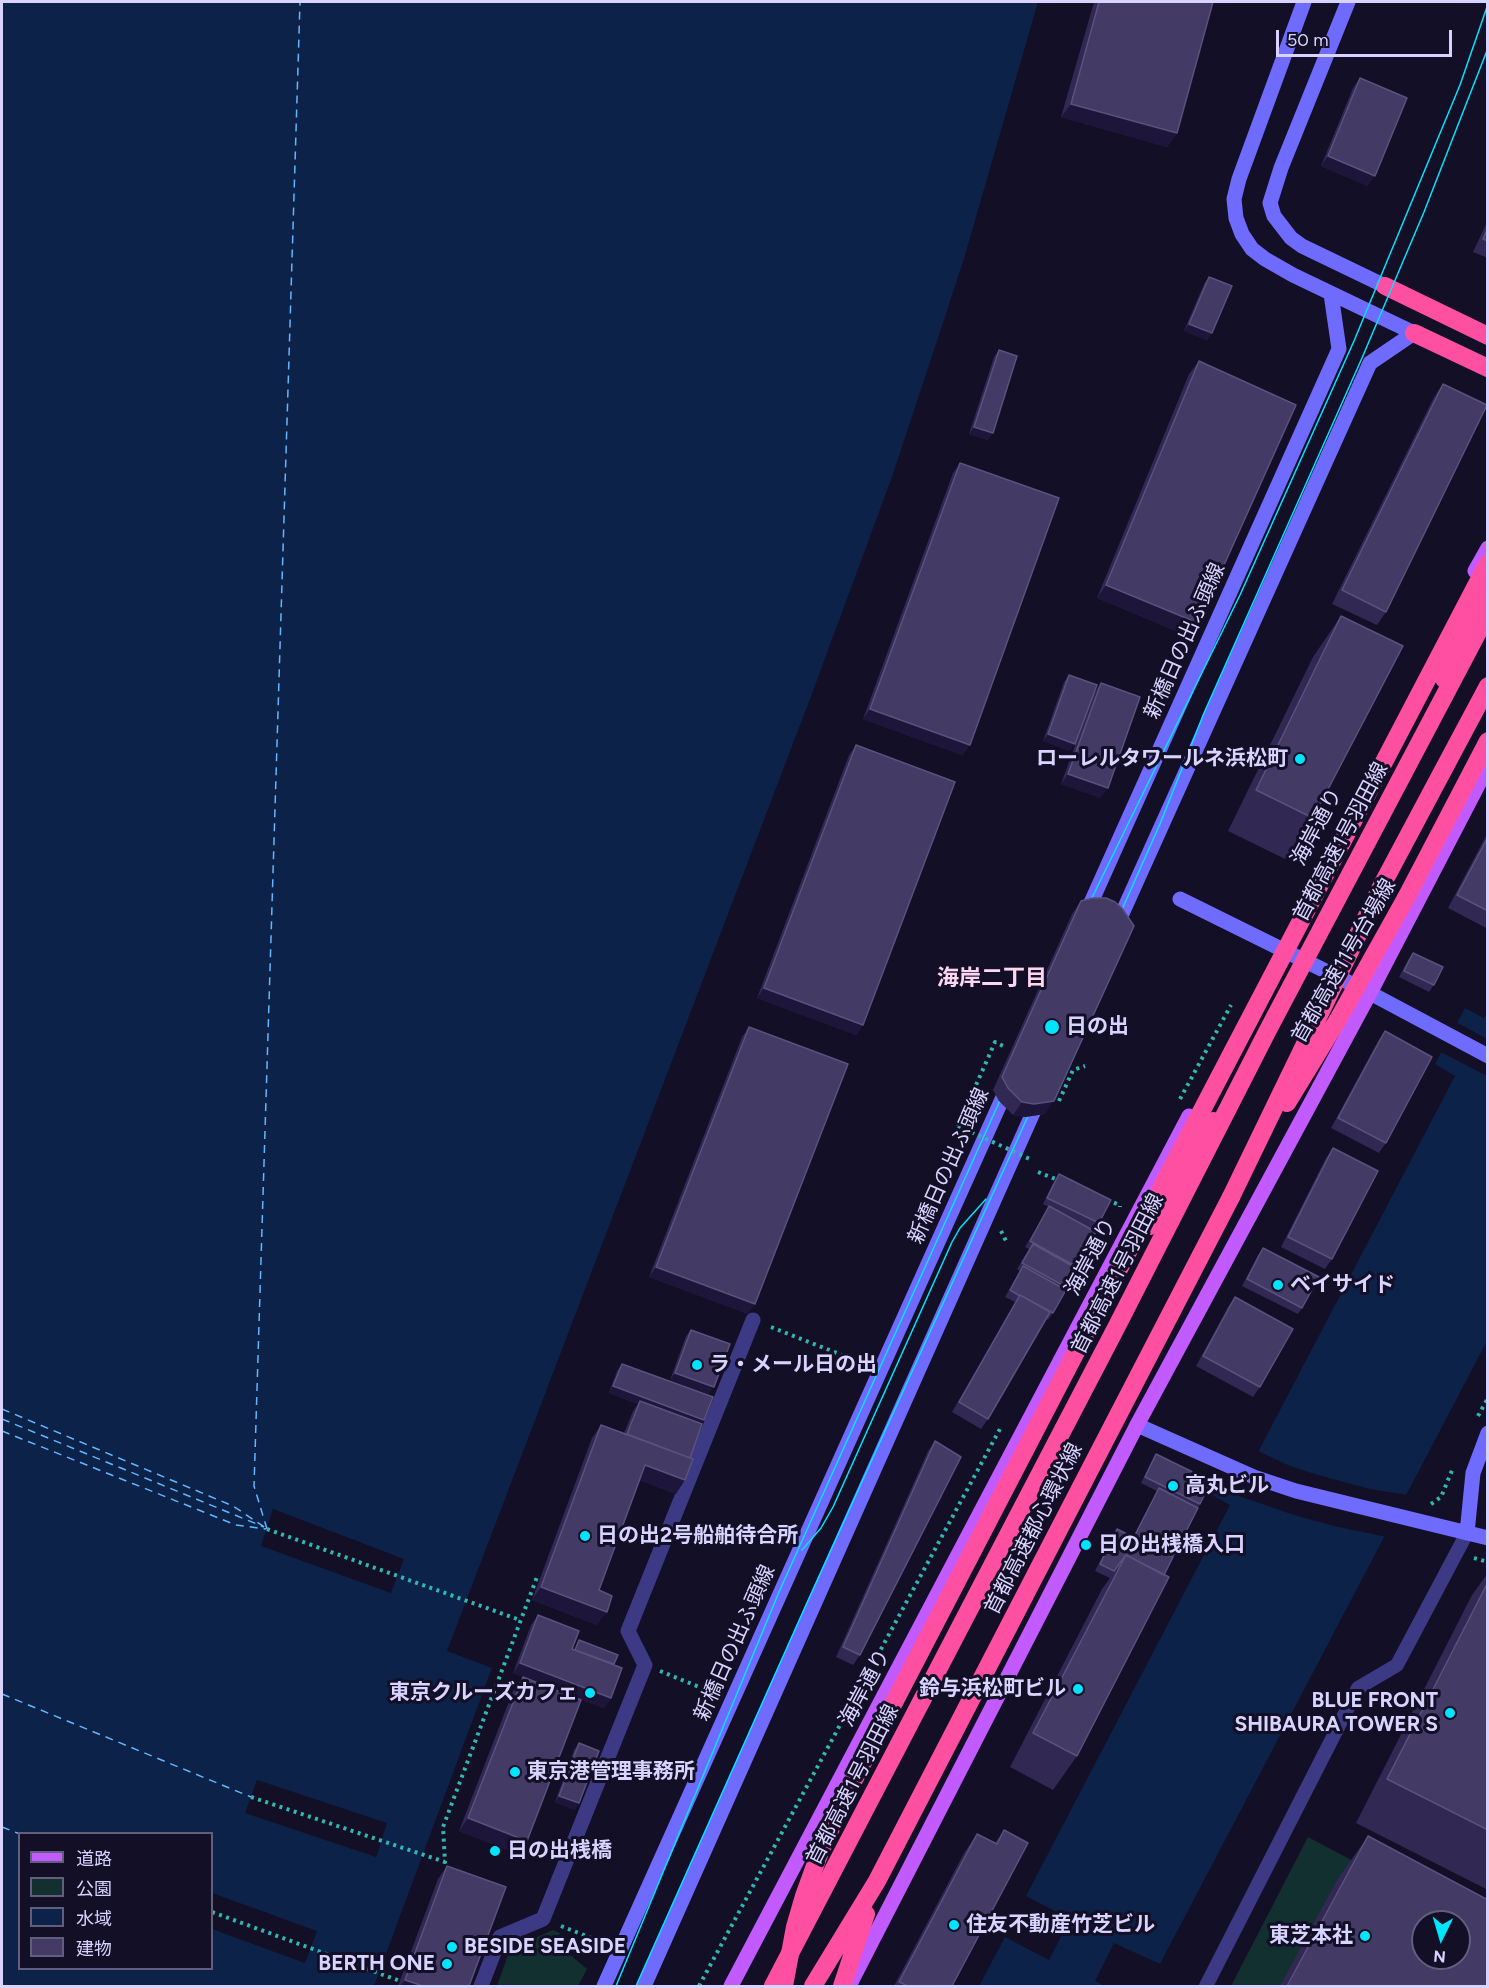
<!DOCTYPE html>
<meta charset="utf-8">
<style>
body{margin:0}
#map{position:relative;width:1489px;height:1988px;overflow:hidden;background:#130f26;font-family:Figtree,"Noto Sans JP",sans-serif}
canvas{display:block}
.frame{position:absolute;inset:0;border:3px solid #d9d4ff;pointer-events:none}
.legend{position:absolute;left:18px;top:1832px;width:195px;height:138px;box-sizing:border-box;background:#130f26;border:2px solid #625e7d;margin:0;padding:8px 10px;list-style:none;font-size:18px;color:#d9d4ff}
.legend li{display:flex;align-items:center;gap:12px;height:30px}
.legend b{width:30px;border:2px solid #625e7d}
.north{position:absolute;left:1411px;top:1910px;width:60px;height:60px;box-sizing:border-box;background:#130f26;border:2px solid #625e7d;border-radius:50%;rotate:185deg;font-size:16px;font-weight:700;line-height:24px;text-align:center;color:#d9d4ff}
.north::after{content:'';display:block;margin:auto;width:21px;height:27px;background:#00e5ff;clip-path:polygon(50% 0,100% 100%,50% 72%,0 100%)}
.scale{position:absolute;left:1276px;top:30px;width:176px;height:27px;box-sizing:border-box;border:3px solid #d9d4ff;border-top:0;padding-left:8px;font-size:18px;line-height:21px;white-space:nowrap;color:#d9d4ff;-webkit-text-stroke:4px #130f26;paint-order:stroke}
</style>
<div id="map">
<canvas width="1489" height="1988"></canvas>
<div class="frame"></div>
<ul class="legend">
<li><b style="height:8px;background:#c25bff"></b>道路</li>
<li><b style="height:16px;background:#12302f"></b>公園</li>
<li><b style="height:16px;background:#0c2248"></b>水域</li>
<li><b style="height:16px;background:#433a66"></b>建物</li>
</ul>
<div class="north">N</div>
<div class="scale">50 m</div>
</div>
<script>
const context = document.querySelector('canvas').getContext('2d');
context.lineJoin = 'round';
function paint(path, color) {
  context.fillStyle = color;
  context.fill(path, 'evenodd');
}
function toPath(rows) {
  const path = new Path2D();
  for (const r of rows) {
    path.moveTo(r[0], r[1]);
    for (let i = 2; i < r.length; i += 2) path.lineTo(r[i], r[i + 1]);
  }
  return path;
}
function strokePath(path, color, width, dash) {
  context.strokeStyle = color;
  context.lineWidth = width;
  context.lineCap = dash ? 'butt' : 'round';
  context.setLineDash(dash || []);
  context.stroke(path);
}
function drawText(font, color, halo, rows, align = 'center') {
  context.font = font + ' Figtree,"Noto Sans JP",sans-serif';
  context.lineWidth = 6;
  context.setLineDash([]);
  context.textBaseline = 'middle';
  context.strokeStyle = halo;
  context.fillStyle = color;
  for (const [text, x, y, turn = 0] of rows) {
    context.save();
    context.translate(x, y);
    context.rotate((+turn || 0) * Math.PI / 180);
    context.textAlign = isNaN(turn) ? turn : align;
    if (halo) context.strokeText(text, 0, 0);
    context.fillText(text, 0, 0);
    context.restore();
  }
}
paint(toPath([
 [1308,1837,1487,1932,1487,1986,1231,1986],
 [1423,1922,1459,1922,1459,1958,1423,1958],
 [553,1930,560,1933,556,1943,587,1969,578,1986,497,1986,510,1949]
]), '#12302f');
paint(toPath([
 [2,2,1038,2,963,262,892,477,810,699,447,1651,492,1668,374,1986,2,1986],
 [20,1834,212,1834,212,1968,20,1968],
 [1465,1008,1484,1018,1487,1013,1487,1341,1160,1964,1114,1943,1095,1981,1105,1986,979,1986,1005,1937,1049,1960,1070,1919,1026,1896,1230,1505,1212,1495,1241,1443,1258,1452,1455,1076,1435,1064]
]), '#0c2248');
paint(toPath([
 [1454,1021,1487,1039,1487,1076,1439,1051],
 [1241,1443,1290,1466,1318,1475,1370,1489,1408,1495,1387,1537,1334,1526,1294,1515,1213,1487,1229,1458],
 [273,1509,404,1559,391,1593,261,1546],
 [257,1780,387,1823,376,1857,245,1813],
 [212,1893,317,1931,305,1963,212,1929]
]), '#130f26');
strokePath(toPath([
 [2,1409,233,1506,266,1528],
 [2,1419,264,1527],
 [2,1431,236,1525,266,1529],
 [267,1529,254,1486,300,2],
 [2,1694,251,1797],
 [2,1827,20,1834]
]), '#62b6ff', 1.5, [8, 6]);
strokePath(toPath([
 [1180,1099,1231,1005],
 [1059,1101,1073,1070,1085,1066],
 [958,1126,995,1042,1003,1046],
 [1038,1172,1058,1180],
 [1107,1200,1120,1205,1120,1207],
 [1001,1231,1006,1241],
 [771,1327,862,1363],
 [1478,1416,1488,1398],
 [1431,1504,1441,1497,1453,1468],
 [267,1529,520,1620],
 [1474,1558,1488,1562],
 [660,1671,714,1693],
 [251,1797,445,1862,443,1827,537,1577,540,1578],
 [212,1912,400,1981],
 [561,1926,604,1943],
 [699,1986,1001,1427]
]), '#2fb8b0', 4, [3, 4.5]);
strokePath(toPath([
 [1206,1986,1358,1688,1397,1665,1467,1533]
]), '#3d3a85', 14);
strokePath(toPath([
 [481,1986,500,1937,543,1919,645,1665,628,1631,753,1320]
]), '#3d3a85', 15);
strokePath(toPath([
 [1304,2,1239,179,1234,199,1236,218,1242,234,1252,249,1265,259,1293,275,1414,333],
 [1348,2,1281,168,1270,203,1274,216,1291,238,1302,246,1385,286],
 [1180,899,1370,993,1488,1056],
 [1085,916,1339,349,1331,294],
 [1116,927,1370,363,1414,333],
 [1137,1425,1254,1477,1296,1491,1488,1538],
 [1467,1533,1473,1473,1488,1433],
 [604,1986,1008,1086],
 [644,1986,1040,1097]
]), '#6f6bff', 15);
strokePath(toPath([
 [1475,571,1488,548],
 [731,1986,1189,1116],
 [849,1986,1137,1425,1370,993,1488,766]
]), '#c25bff', 15);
strokePath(toPath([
 [1385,286,1488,336],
 [1414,333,1488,368],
 [1444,679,1488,584],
 [1406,898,1488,741],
 [1150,1226,1213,1121],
 [784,1986,795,1927,804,1896,820,1852,846,1795,1092,1321],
 [813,1986,877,1881,1231,1197],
 [842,1986,866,1914]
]), '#ff4fa3', 18);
strokePath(toPath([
 [1085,912,1240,595,1354,341,1460,85,1488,4],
 [1116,923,1160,824,1204,713,1362,358,1424,212,1488,48],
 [802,1550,821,1528,833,1507,952,1242,960,1228,986,1199],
 [616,1986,779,1592,1006,1087],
 [636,1986,806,1605,1034,1103]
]), '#00e5ff', 1.5);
strokePath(toPath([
 [958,1126,1032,1160]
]), '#2fb8b0', 4, [3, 4.5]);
strokePath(toPath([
 [1287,1103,1339,1018,1406,898],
 [1231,1197,1382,885,1488,686],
 [1085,1334,1488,563],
 [773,1986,1117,1326,1268,1030,1488,613]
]), '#ff4fa3', 18);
paint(toPath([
 [1094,2,1213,2,1177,133,1167,147,1061,117],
 [1360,78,1368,186,1321,166,1353,88],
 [1488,220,1488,258,1473,252],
 [1209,277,1212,333,1207,340,1184,331,1204,284],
 [999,350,988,440,969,434,994,357],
 [1199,361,1198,623,1188,636,1097,598,1189,374],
 [1443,384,1386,612,1377,625,1332,604,1434,397],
 [960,463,970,745,962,755,863,719,953,473],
 [1341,616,1313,818,1285,859,1228,831,1313,657],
 [1069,675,1070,751,1043,741,1064,682],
 [1101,683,1101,798,1061,784,1094,693],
 [856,745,863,1025,856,1035,757,998,849,755],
 [1488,832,1488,929,1448,908],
 [1081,901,1045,1114,1025,1117,1013,1115,999,1101,993,1090,1072,914],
 [1413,953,1434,985,1429,992,1399,977,1408,960],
 [749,1027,748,1314,649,1277,742,1037],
 [1385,1031,1386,1143,1379,1153,1331,1128,1378,1041],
 [1333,1148,1332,1259,1325,1269,1281,1247,1326,1158],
 [1059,1174,1099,1223,1094,1230,1096,1232,1065,1289,1053,1313,1048,1320,1046,1319,988,1419,981,1429,952,1412,1015,1302,1005,1297,1020,1271,1017,1269,1029,1249,1025,1247,1049,1207,1043,1204,1054,1181],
 [1263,1248,1302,1308,1298,1314,1242,1286,1258,1255],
 [1235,1297,1260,1387,1253,1397,1196,1366,1228,1307],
 [691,1330,709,1394,670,1380,686,1336],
 [622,1364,702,1424,676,1494,640,1480,599,1590,597,1625,532,1600,592,1438,601,1425,624,1433,633,1411,638,1404,609,1393,617,1371],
 [935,1441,860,1655,853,1665,836,1657,928,1451],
 [1156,1454,1200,1504,1164,1575,1077,1756,1053,1790,1010,1767,1102,1589,1110,1578,1095,1571,1113,1536,1117,1529,1133,1537,1157,1491,1141,1483,1152,1461],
 [1488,1573,1488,1890,1356,1823,1472,1595],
 [538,1615,572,1649,574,1650,579,1640,614,1664,611,1698,604,1708,513,1673,531,1625],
 [523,1677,527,1841,518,1854,459,1831,513,1691],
 [579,1743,575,1810,555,1802,574,1750],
 [1004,1830,952,1986,894,1986,964,1853,977,1834,995,1843],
 [1368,1836,1488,1986,1280,1986,1337,1880],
 [447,1866,469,1986,398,1986,438,1879]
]), '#312854');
paint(toPath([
 [1071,104,1177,133,1167,147,1061,117],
 [1328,156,1375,176,1368,186,1321,166],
 [1189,324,1212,333,1207,340,1184,331],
 [974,427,993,433,988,440,969,434],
 [1106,585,1198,623,1188,636,1097,598],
 [870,709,970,745,962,755,863,719],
 [1048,734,1075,744,1070,751,1043,741],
 [1068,774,1108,788,1101,798,1061,784],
 [764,988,863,1025,856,1035,757,998],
 [1054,1101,1045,1114,1025,1117,1013,1115,1022,1102],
 [656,1267,755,1304,748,1314,649,1277],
 [675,1373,714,1387,709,1394,670,1380],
 [613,1386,704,1420,700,1427,640,1401,638,1404,609,1393],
 [645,1465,685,1480,676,1494,636,1478],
 [541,1587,607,1612,597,1625,532,1600],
 [520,1663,611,1698,604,1708,513,1673],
 [559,1796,579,1803,575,1810,555,1802],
 [468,1818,527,1841,518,1854,459,1831],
 [405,1980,423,1986,400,1986]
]), '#1d163a');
const building = toPath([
 [1099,2,1213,2,1177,133,1071,104,1099,2],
 [1360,78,1407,98,1375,176,1328,156,1360,78],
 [1488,228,1488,241,1483,239,1488,228],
 [1209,277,1232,286,1212,333,1189,324,1209,277],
 [999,350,1017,356,993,433,974,427,999,350],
 [1199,361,1296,405,1198,623,1106,585,1199,361],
 [1443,384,1487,405,1386,612,1342,590,1443,384],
 [960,463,1059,498,970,745,870,709,960,463],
 [1341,616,1403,646,1313,818,1256,790,1341,616],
 [1069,675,1097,685,1075,744,1048,734,1069,675],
 [1101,683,1140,697,1108,788,1068,774,1101,683],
 [856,745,955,782,863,1025,764,988,856,745],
 [1488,837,1488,911,1457,895,1488,837],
 [1093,898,1106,898,1115,902,1122,908,1134,926,1054,1101,1034,1104,1022,1102,1008,1088,1002,1077,1081,901,1093,898],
 [1413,953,1443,967,1434,985,1404,971,1413,953],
 [749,1027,848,1064,755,1304,656,1267,749,1027],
 [1385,1031,1432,1057,1386,1143,1338,1118,1385,1031],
 [1333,1148,1378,1171,1332,1259,1288,1237,1333,1148],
 [1059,1174,1111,1200,1099,1223,1047,1198,1059,1174],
 [1049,1206,1096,1232,1077,1267,1030,1241,1049,1206],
 [1033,1244,1076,1268,1066,1287,1022,1263,1033,1244],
 [1263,1248,1319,1277,1302,1308,1247,1279,1263,1248],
 [1023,1266,1066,1290,1053,1313,1020,1295,1020,1296,1010,1290,1023,1266],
 [1020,1295,1050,1312,988,1419,959,1402,1020,1295],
 [1235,1297,1293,1329,1260,1387,1203,1356,1235,1297],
 [691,1330,730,1344,714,1387,675,1373,691,1330],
 [622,1364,713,1397,704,1420,613,1386,622,1364],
 [640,1401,702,1424,690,1458,627,1434,640,1401],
 [601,1425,693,1459,685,1480,645,1465,599,1590,612,1596,607,1612,541,1587,601,1425],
 [935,1441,961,1457,860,1655,843,1647,935,1441],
 [1156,1454,1211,1481,1200,1504,1145,1477,1156,1454],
 [1159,1488,1198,1508,1174,1555,1135,1535,1159,1488],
 [1117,1529,1173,1557,1164,1575,1126,1555,1114,1571,1100,1564,1117,1529],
 [1126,1555,1169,1577,1077,1756,1033,1733,1126,1555],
 [1488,1582,1488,1830,1387,1779,1488,1582],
 [538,1615,579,1631,572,1649,622,1668,611,1698,520,1663,538,1615],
 [579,1640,618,1655,614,1664,575,1650,579,1640],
 [523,1677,581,1700,527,1841,468,1818,523,1677],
 [579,1743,599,1751,579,1803,559,1796,579,1743],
 [1004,1830,1028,1843,952,1986,908,1986,899,1982,977,1834,997,1844,1004,1830],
 [1368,1836,1488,1900,1488,1986,1287,1986,1368,1836],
 [1423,1922,1459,1922,1459,1958,1423,1958,1423,1922],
 [447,1866,506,1887,469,1986,423,1986,405,1980,447,1866]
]);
paint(building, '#433a66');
strokePath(building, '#5a527e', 1.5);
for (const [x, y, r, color] of [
 [1300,759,6,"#00e5ff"],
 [1052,1027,8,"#00e5ff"],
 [1278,1285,6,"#00e5ff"],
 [697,1365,6,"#00e5ff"],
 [1173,1486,6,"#00e5ff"],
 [585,1536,6,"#00e5ff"],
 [1086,1545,6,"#00e5ff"],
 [1078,1689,6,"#00e5ff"],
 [590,1693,6,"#00e5ff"],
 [1450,1713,6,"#00e5ff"],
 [515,1772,6,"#00e5ff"],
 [495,1851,6,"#00e5ff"],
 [954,1925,6,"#00e5ff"],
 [1365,1936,6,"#00e5ff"],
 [452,1947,6,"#00e5ff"],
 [447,1964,6,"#00e5ff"]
]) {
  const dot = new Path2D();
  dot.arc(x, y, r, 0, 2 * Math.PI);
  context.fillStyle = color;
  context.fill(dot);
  strokePath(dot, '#130f26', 2);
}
drawText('21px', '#d9d4ff', '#130f26', [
 ["新橋日の出ふ頭線",1185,641,-66],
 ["海岸通り",1317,827,-62],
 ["首都高速1号羽田線",1341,842,-62],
 ["首都高速11号台場線",1344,961,-60],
 ["新橋日の出ふ頭線",949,1166,-66],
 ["海岸通り",1091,1257,-62],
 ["首都高速1号羽田線",1118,1274,-63],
 ["首都高速都心環状線",1034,1529,-63],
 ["新橋日の出ふ頭線",735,1643,-66],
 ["海岸通り",865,1688,-62],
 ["首都高速1号羽田線",853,1785,-63]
]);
drawText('bold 21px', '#d9d4ff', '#130f26', [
 ["ローレルタワールネ浜松町",1288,759,"right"],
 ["日の出",1066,1027],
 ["ベイサイド",1290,1285],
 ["ラ・メール日の出",709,1365],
 ["高丸ビル",1185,1486],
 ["日の出2号船舶待合所",597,1536],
 ["日の出桟橋入口",1098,1545],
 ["鈴与浜松町ビル",1066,1689,"right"],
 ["東京クルーズカフェ",578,1693,"right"],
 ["BLUE FRONT",1438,1701,"right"],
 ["SHIBAURA TOWER S",1438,1725,"right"],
 ["東京港管理事務所",527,1772],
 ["日の出桟橋",507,1851],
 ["住友不動産竹芝ビル",966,1925],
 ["東芝本社",1353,1936,"right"],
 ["BESIDE SEASIDE",464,1947],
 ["BERTH ONE",435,1964,"right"]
], 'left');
drawText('bold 22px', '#ffd6f0', '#130f26', [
 ["海岸二丁目",992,979]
]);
</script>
